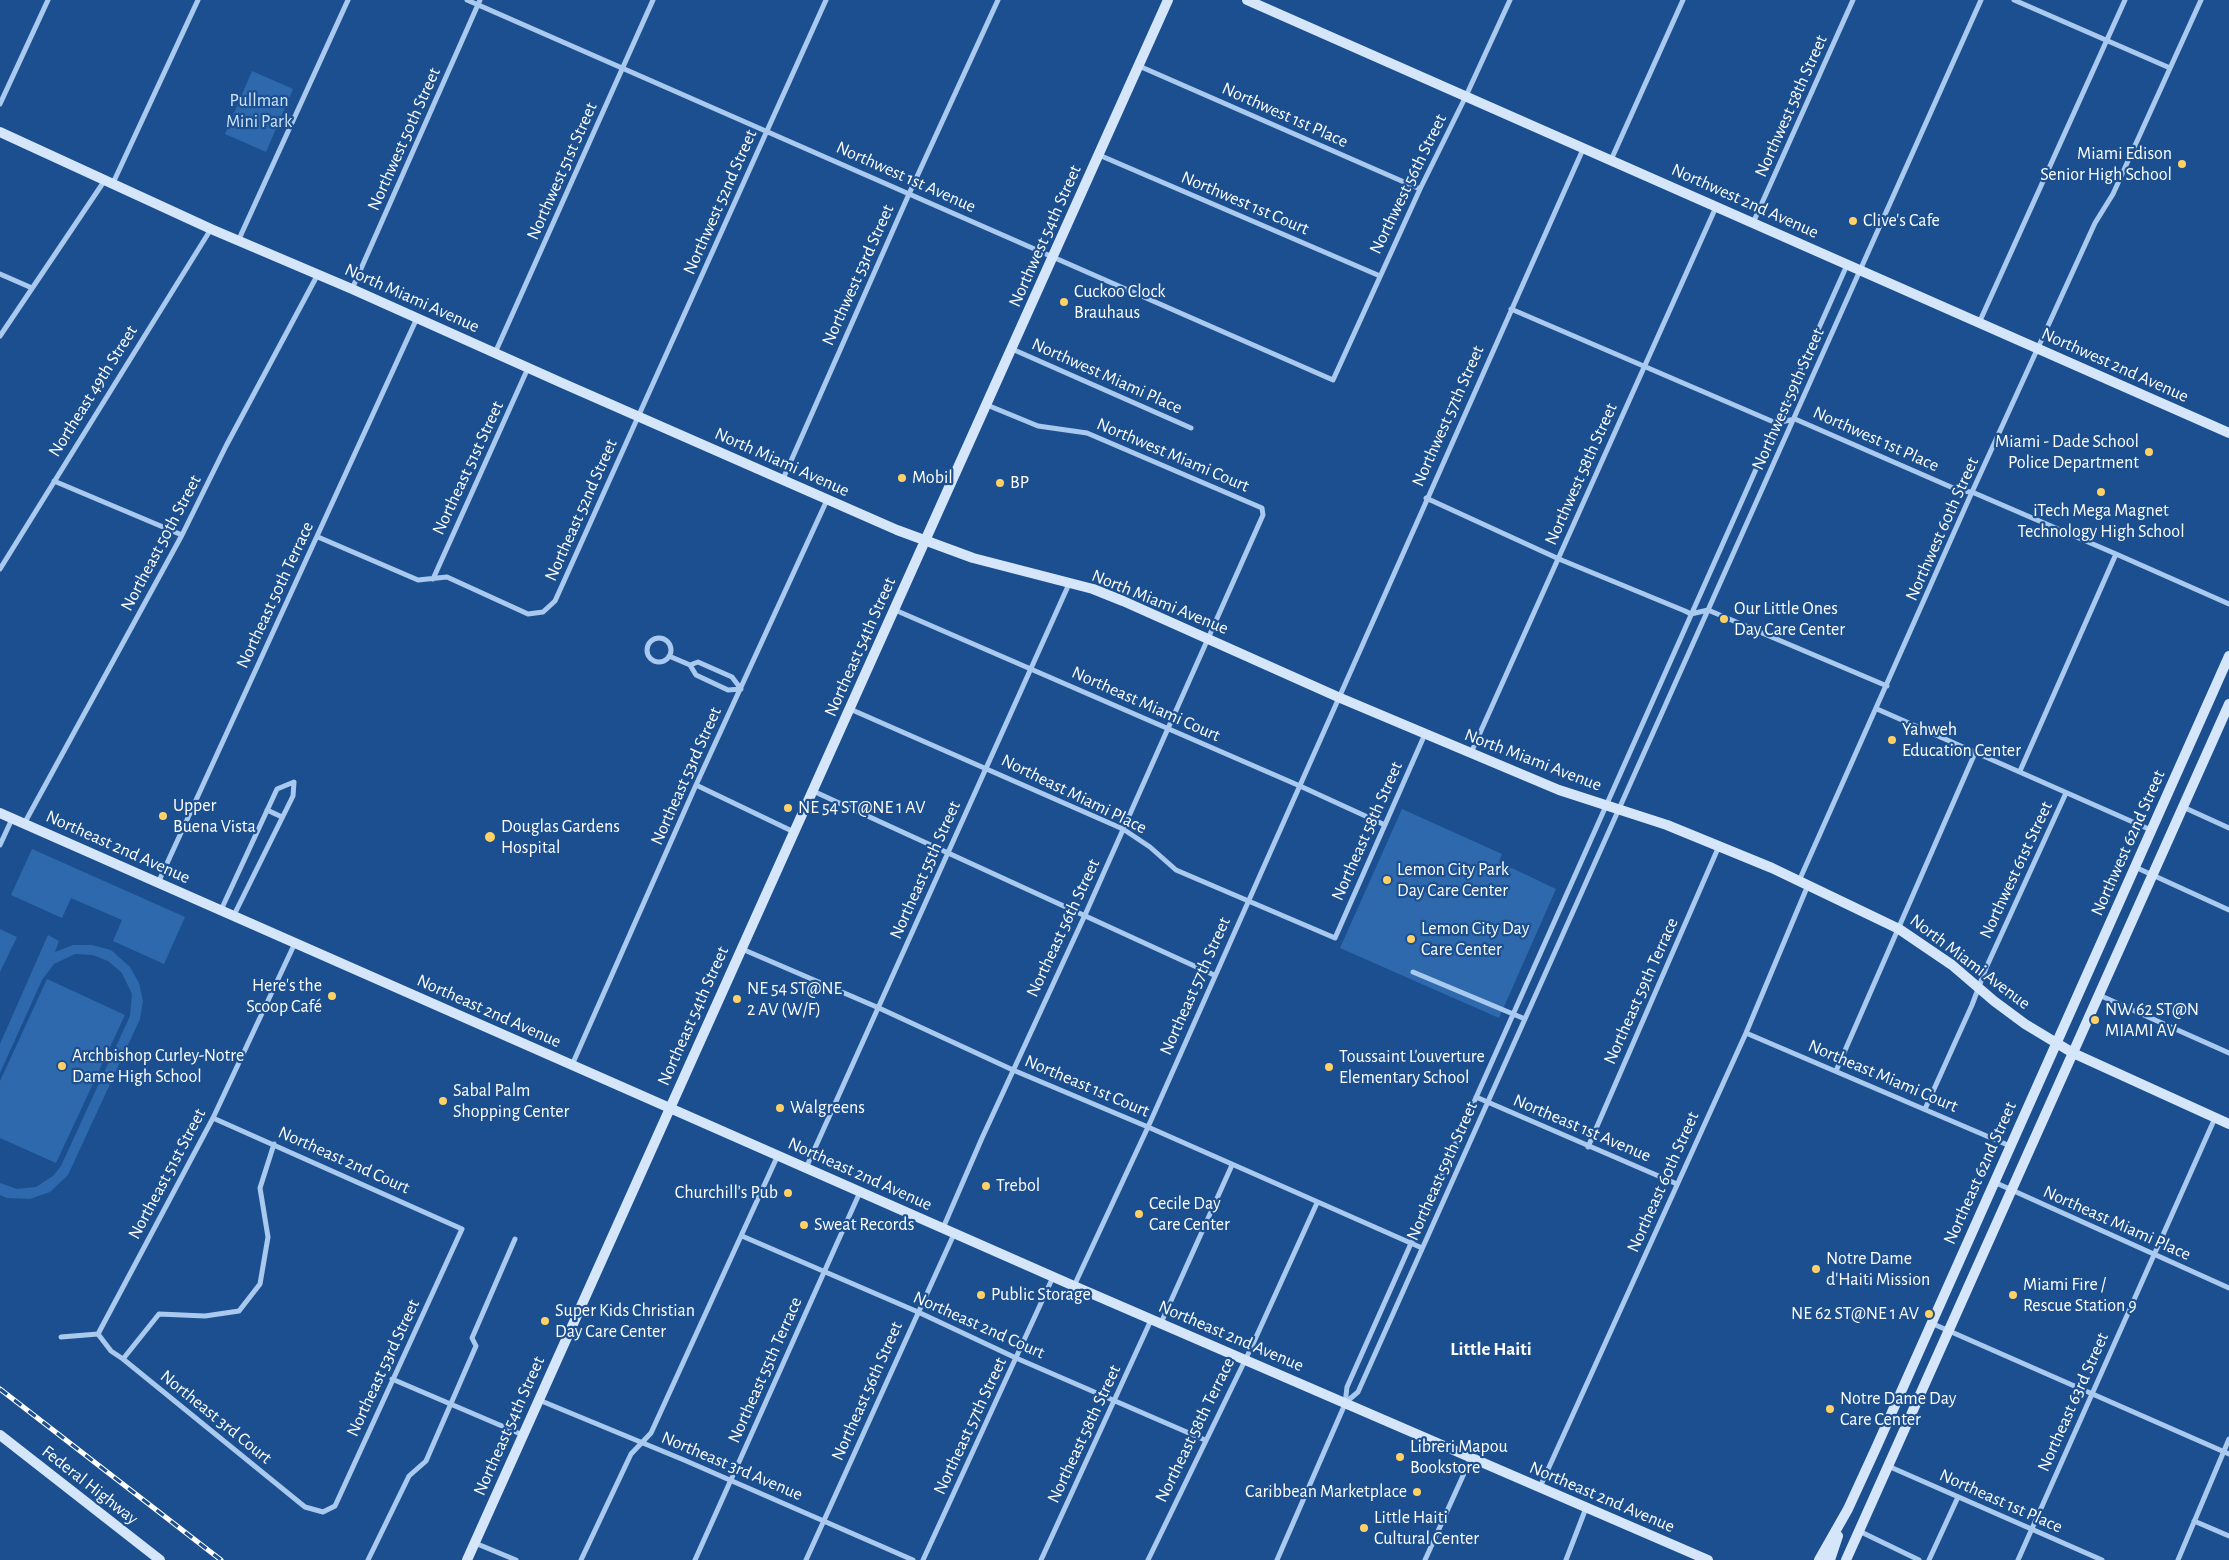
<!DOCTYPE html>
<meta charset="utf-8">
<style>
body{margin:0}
canvas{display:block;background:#1b4f8f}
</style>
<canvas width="2229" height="1560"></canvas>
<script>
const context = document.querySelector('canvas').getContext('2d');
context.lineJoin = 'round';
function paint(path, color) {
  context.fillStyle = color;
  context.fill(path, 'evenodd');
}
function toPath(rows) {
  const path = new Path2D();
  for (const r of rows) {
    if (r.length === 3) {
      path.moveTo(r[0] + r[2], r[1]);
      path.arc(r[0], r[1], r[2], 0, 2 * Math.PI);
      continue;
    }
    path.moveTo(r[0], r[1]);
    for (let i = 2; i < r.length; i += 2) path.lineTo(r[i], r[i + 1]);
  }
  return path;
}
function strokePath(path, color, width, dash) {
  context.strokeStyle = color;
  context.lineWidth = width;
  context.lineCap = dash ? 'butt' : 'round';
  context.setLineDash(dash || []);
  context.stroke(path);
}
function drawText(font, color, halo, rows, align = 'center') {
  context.font = font + ' "Alegreya Sans",sans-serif';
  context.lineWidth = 4.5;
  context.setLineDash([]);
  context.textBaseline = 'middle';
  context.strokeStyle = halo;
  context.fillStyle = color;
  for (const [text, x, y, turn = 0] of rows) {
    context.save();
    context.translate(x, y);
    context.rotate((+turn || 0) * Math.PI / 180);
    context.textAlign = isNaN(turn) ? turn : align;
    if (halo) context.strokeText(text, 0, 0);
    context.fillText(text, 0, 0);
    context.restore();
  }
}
paint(toPath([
 [252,71,293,89,266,152,225,134],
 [1402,809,1502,854,1499,862,1556,889,1499,1018,1340,948],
 [32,849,185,917,164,964,113,941,122,920,71,898,62,918,11,895],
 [0,929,17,937,0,972],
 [48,935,59,941,55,952,73,945,92,945,111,950,130,967,139,983,143,1001,140,1019,68,1175,50,1192,30,1199,7,1198,0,1195,0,1183,17,1189,36,1187,53,1176,61,1166,130,1016,132,994,122,973,108,961,93,955,75,954,54,964,42,980,0,1073,0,1044],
 [47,979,125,1015,56,1163,0,1138,0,1081]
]), '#2e69ad');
strokePath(toPath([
 [467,0,1333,380,1420,189,1466,96,1510,0],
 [2014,0,2170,68],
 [1139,66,1420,189],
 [0,104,48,0],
 [1099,155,1380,276],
 [1611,160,1683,0],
 [113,183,198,0],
 [1753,223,1853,0],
 [239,239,348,0],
 [0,274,32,288],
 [352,289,480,0],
 [1511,309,1776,423,1795,419,1960,491,1972,492,2116,554,2229,604],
 [1979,323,2125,0],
 [0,336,105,180],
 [1012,349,1191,428],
 [495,353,653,0],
 [783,479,909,194,998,0],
 [54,481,182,535],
 [1426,498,1559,559,1685,611,1691,614,1708,610,1887,686],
 [318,537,418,580,447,577,528,614,543,612,555,601,826,0],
 [0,569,211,229],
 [433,579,528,368],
 [895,610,1300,786,1385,825],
 [659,650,12],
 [669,656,690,665,696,675,728,690,741,689,732,677,698,662,690,665],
 [850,709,1123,829,1150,847,1176,870,1335,938,1425,734],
 [1877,709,2151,830],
 [1471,753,1716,207],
 [2020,771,2116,554],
 [696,785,794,832],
 [813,791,1214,975],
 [2183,807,2229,828],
 [267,810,282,817],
 [24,824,182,535,226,446,318,274],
 [0,845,12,819],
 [2135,867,2229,910],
 [1799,881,1972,492,2095,223,2113,194,2201,0],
 [158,883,417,318],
 [221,910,277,789,294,782,293,796,234,915],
 [742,949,879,1008,1013,1070,1148,1127,1422,1248],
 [1413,972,1525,1019],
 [2099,995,2229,1053],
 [1746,1033,2010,1146],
 [572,1065,696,785,827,500],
 [1836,1071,1975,753],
 [1476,1097,1677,1184],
 [1925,1109,1972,1005,1986,968,2066,793],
 [1588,1147,1719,846],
 [806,1168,1069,584],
 [1994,1182,2229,1288],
 [943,1228,982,1138,1085,915,1263,515,1262,508,1087,433,1038,426,987,405],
 [742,1236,918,1312,1016,1358,1205,1440],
 [1074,1286,1148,1127,1584,147],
 [1161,1323,1232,1165],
 [1931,1323,2229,1454],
 [98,1334,111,1351,123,1359,305,1507,323,1512,335,1506,462,1229,213,1118],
 [98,1334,213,1118,295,943],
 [61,1337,98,1334],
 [123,1359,159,1314,205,1316,239,1311,260,1284,268,1237,260,1188,274,1144],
 [392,1379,523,1435],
 [539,1400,684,1460,913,1560],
 [1345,1403,1358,1392,1981,0],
 [1888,1466,2102,1560],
 [1540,1487,1746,1033,1808,885],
 [2194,1521,2229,1536],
 [1859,1531,1919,1560],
 [475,1543,516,1560],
 [368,1560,409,1476,426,1461,476,1346,472,1338,515,1239],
 [581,1560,631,1454,651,1433,778,1155],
 [695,1560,860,1192],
 [806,1560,954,1234],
 [923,1560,1053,1277],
 [1041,1560,1151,1320],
 [1148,1560,1252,1346,1317,1203],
 [1277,1560,1345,1404,1347,1387,1847,265],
 [1425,1560,1471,1458],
 [1566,1560,1586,1508],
 [1929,1560,1958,1497],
 [2018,1560,2215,1118],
 [2178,1560,2229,1439]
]), '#a9c9ee', 5);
strokePath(toPath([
 [1247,0,2229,433],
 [0,132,211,229,352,289,562,383,897,530,973,558,1093,589,1123,601,1338,697,1559,790,1667,825,1772,868,1899,929,1952,965,1994,1001,2025,1024,2073,1053,2229,1124],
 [0,813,1074,1286,1708,1560],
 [0,1435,160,1560],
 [467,1560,1168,0],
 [1819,1560,1848,1509,1876,1448,2229,656],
 [1830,1560,1838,1536],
 [1846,1560,2229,704]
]), '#d6e6fa', 10);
const rail = toPath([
 [0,1389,221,1560]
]);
strokePath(rail, '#fff', 5);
strokePath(rail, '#1b4f8f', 3, [9]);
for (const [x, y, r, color] of [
 [2182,164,5,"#ffd166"],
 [1853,221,5,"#ffd166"],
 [1064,302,5,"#ffd166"],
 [2149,452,5,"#ffd166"],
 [902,478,5,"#ffd166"],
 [1000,483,5,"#ffd166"],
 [2101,492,5,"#ffd166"],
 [1724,619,5,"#ffd166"],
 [1892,740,5,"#ffd166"],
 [788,808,5,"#ffd166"],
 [163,816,5,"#ffd166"],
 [490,837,6,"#ffd166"],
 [1387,880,5,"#ffd166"],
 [1411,939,5,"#ffd166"],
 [332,996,5,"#ffd166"],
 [737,999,5,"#ffd166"],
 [2095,1020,5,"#ffd166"],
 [62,1066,5,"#ffd166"],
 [1329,1067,5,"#ffd166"],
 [443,1101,5,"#ffd166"],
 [780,1108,5,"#ffd166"],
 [986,1186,5,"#ffd166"],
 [788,1193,5,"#ffd166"],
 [1139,1214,5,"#ffd166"],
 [804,1225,5,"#ffd166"],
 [1816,1269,5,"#ffd166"],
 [981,1295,5,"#ffd166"],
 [2013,1295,5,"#ffd166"],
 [1929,1314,5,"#ffd166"],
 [545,1321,5,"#ffd166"],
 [1830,1409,5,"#ffd166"],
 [1400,1457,5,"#ffd166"],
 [1417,1492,5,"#ffd166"],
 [1364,1528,5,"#ffd166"]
]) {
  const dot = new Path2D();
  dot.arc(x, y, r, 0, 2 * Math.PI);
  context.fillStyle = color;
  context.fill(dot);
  strokePath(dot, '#1b4f8f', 2);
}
drawText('18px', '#cfe3fa', '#1b4f8f', [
 ["Pullman",259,101],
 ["Mini Park",259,122]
]);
drawText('18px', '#fff', '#1b4f8f', [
 ["Northwest 58th Street",1791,106,-66],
 ["Northwest 1st Place",1285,115,24],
 ["Northwest 50th Street",404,139,-66],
 ["Northwest 51st Street",562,171,-66],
 ["Northwest 1st Avenue",906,177,24],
 ["Northwest 56th Street",1408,184,-64],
 ["Northwest 2nd Avenue",1745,201,24],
 ["Northwest 52nd Street",720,202,-66],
 ["Northwest 1st Court",1245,203,23],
 ["Northwest 54th Street",1045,236,-66],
 ["Northwest 53rd Street",858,275,-66],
 ["North Miami Avenue",412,298,24],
 ["Northwest 2nd Avenue",2115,365,24],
 ["Northwest Miami Place",1107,376,24],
 ["Northeast 49th Street",93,391,-58],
 ["Northwest 59th Street",1788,399,-66],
 ["Northwest 57th Street",1448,416,-66],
 ["Northwest 1st Place",1876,439,24],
 ["Northwest Miami Court",1173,455,23],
 ["North Miami Avenue",782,462,24],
 ["Northeast 51st Street",468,468,-65],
 ["Northwest 58th Street",1581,474,-66],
 ["Northeast 52nd Street",581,510,-66],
 ["Northwest 60th Street",1942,529,-66],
 ["Northeast 50th Street",161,543,-62],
 ["Northeast 50th Terrace",275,595,-65],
 ["North Miami Avenue",1160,602,22],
 ["Northeast 54th Street",860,647,-66],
 ["Northeast Miami Court",1146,704,24],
 ["North Miami Avenue",1533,760,21],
 ["Northeast 53rd Street",686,776,-66],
 ["Northeast Miami Place",1074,794,26],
 ["Northeast 58th Street",1367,831,-66],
 ["Northwest 62nd Street",2128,843,-66],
 ["Northeast 2nd Avenue",118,847,24],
 ["Northeast 55th Street",925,870,-66],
 ["Northwest 61st Street",2016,870,-65],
 ["Northeast 56th Street",1063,928,-65],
 ["North Miami Avenue",1970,962,37],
 ["Northeast 57th Street",1195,986,-66],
 ["Northeast 59th Terrace",1641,991,-66],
 ["Northeast 2nd Avenue",489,1011,24],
 ["Northeast 54th Street",693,1016,-66],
 ["Northeast Miami Court",1883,1076,23],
 ["Northeast 1st Court",1087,1086,23],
 ["Northeast 1st Avenue",1582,1128,23],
 ["Northeast 2nd Court",344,1160,24],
 ["Northeast 59th Street",1442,1171,-66],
 ["Northeast 62nd Street",1980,1173,-66],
 ["Northeast 51st Street",167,1174,-62],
 ["Northeast 2nd Avenue",860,1174,24],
 ["Northeast 60th Street",1663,1182,-66],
 ["Northeast Miami Place",2117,1223,24],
 ["Northeast 2nd Court",979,1325,24],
 ["Northeast 2nd Avenue",1231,1336,23],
 ["Northeast 53rd Street",383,1368,-65],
 ["Northeast 55th Terrace",765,1370,-66],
 ["Northeast 56th Street",867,1391,-66],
 ["Northeast 63rd Street",2073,1402,-66],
 ["Northeast 3rd Court",216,1417,39],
 ["Northeast 54th Street",509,1426,-66],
 ["Northeast 57th Street",970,1426,-65],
 ["Northeast 58th Terrace",1195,1430,-64],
 ["Northeast 58th Street",1084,1434,-65],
 ["Northeast 3rd Avenue",732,1466,23],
 ["Federal Highway",90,1485,38],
 ["Northeast 2nd Avenue",1602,1497,23],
 ["Northeast 1st Place",2001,1501,24]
]);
drawText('18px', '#fff', '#1b4f8f', [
 ["Miami Edison",2172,154,"right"],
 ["Senior High School",2172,175,"right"],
 ["Clive's Cafe",1863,221],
 ["Cuckoo Clock",1074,292],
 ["Brauhaus",1074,313],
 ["Miami - Dade School",2139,442,"right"],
 ["Police Department",2139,463,"right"],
 ["Mobil",912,478],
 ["BP",1010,483],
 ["iTech Mega Magnet",2101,511,"center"],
 ["Technology High School",2101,532,"center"],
 ["Our Little Ones",1734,609],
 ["Day Care Center",1734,630],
 ["Yahweh",1902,730],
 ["Education Center",1902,751],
 ["Upper",173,806],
 ["Buena Vista",173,827],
 ["NE 54 ST@NE 1 AV",798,808],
 ["Douglas Gardens",501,827],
 ["Hospital",501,848],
 ["Lemon City Park",1397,870],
 ["Day Care Center",1397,891],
 ["Lemon City Day",1421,929],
 ["Care Center",1421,950],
 ["Here's the",322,986,"right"],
 ["Scoop Café",322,1007,"right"],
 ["NE 54 ST@NE",747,989],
 ["2 AV (W/F)",747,1010],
 ["NW 62 ST@N",2105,1010],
 ["MIAMI AV",2105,1031],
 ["Archbishop Curley-Notre",72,1056],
 ["Dame High School",72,1077],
 ["Toussaint L'ouverture",1339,1057],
 ["Elementary School",1339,1078],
 ["Sabal Palm",453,1091],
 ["Shopping Center",453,1112],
 ["Walgreens",790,1108],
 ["Trebol",996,1186],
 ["Churchill's Pub",778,1193,"right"],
 ["Cecile Day",1149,1204],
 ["Care Center",1149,1225],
 ["Sweat Records",814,1225],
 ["Notre Dame",1826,1259],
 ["d'Haiti Mission",1826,1280],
 ["Miami Fire /",2023,1285],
 ["Rescue Station 9",2023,1306],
 ["Public Storage",991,1295],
 ["Super Kids Christian",555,1311],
 ["Day Care Center",555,1332],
 ["NE 62 ST@NE 1 AV",1919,1314,"right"],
 ["Notre Dame Day",1840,1399],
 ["Care Center",1840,1420],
 ["Libreri Mapou",1410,1447],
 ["Bookstore",1410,1468],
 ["Caribbean Marketplace",1407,1492,"right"],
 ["Little Haiti",1374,1518],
 ["Cultural Center",1374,1539]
], 'left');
drawText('bold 19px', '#fff', '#1b4f8f', [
 ["Little Haiti",1491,1349]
]);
</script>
